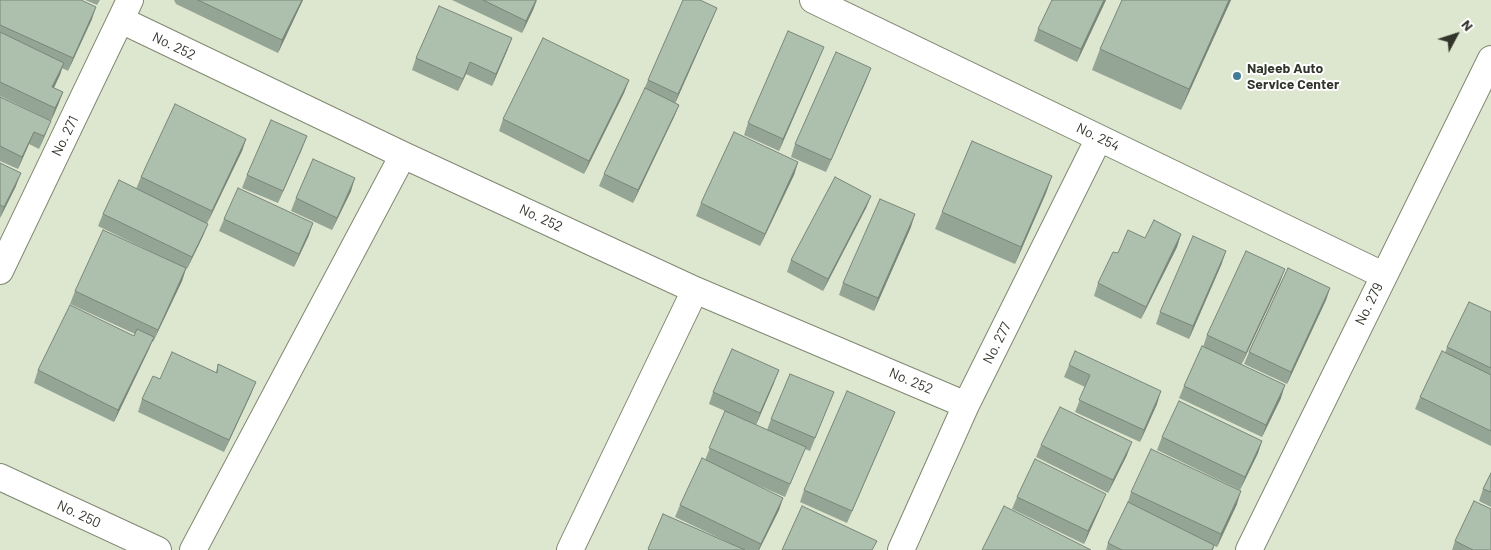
<!DOCTYPE html>
<style>
body{margin:0}
#map{position:relative;width:1491px;height:550px;overflow:hidden;background:#dde6ce;font-family:Barlow,sans-serif}
canvas{display:block}
.north{position:absolute;left:1431px;top:10px;width:50px;height:50px;-webkit-text-stroke:4px #fff;paint-order:stroke;rotate:50deg;font-size:14px;font-weight:700;line-height:20px;text-align:center;color:#32352c}
.north::after{content:'';display:block;margin:auto;width:18px;height:22px;background:#32352c;clip-path:polygon(50% 0,100% 100%,50% 72%,0 100%)}
</style>
<div id="map">
<canvas width="1491" height="550"></canvas>
<div class="north">N</div>
</div>
<script>
const context = document.querySelector('canvas').getContext('2d');
context.lineJoin = 'round';
function toPath(rows) {
  const path = new Path2D();
  for (const r of rows) {
    path.moveTo(r[0], r[1]);
    for (let i = 2; i < r.length; i += 2) path.lineTo(r[i], r[i + 1]);
  }
  return path;
}
function strokePath(path, color, width, dash) {
  context.strokeStyle = color;
  context.lineWidth = width;
  context.lineCap = dash ? 'butt' : 'round';
  context.setLineDash(dash || []);
  context.stroke(path);
}
function paint(path, color) {
  context.fillStyle = color;
  context.fill(path, 'evenodd');
}
function drawText(font, color, halo, rows, align = 'center') {
  context.font = font + ' Barlow,sans-serif';
  context.lineWidth = 4;
  context.setLineDash([]);
  context.textBaseline = 'middle';
  context.strokeStyle = halo;
  context.fillStyle = color;
  for (const [text, x, y, turn = 0] of rows) {
    context.save();
    context.translate(x, y);
    context.rotate((+turn || 0) * Math.PI / 180);
    context.textAlign = isNaN(turn) ? turn : align;
    if (halo) context.strokeText(text, 0, 0);
    context.fillText(text, 0, 0);
    context.restore();
  }
}
const minor = toPath([
 [813,0,1383,275],
 [121,20,403,155,695,290,966,405],
 [0,271,130,0],
 [0,477,158,550],
 [193,550,403,155],
 [570,550,695,290],
 [901,550,966,405,1099,138],
 [1249,550,1491,59]
]);
strokePath(minor, '#808872', 28);
strokePath(minor, '#fff', 26);
paint(toPath([
 [0,0,92,19,68,71,62,68,54,88,63,92,58,105,51,121,0,96],
 [85,0,100,0,97,5],
 [174,0,303,0,278,53,176,4],
 [452,0,537,0,533,10,522,33],
 [1106,0,1077,62,1034,41,1038,29],
 [1231,0,1181,110,1092,70,1100,49],
 [712,20,675,103,679,105,674,117,633,203,599,186,604,174,643,92,648,80],
 [512,38,507,51,492,86,466,74,458,91,412,70,416,58],
 [819,59,779,151,744,135,748,123],
 [629,80,624,93,584,174,499,131,503,119],
 [866,81,826,172,791,157,795,144],
 [0,97,46,133,39,149,29,144,18,169,0,161],
 [246,139,242,151,207,223,203,236,187,269,186,269,182,281,153,342,152,342,149,349,114,422,34,383,38,370,134,336,135,334,70,304,75,291,172,262,98,226,103,214,136,189,141,177],
 [302,149,278,203,242,188,247,175],
 [798,162,794,175,760,246,696,216,701,203],
 [0,163,16,186,0,218],
 [1052,176,1046,193,1015,264,935,229,942,212],
 [351,191,332,230,291,211,296,198],
 [871,196,866,208,823,291,787,272,791,260],
 [224,219,309,235,294,267,219,231],
 [911,227,874,311,839,295,843,283],
 [1181,234,1177,247,1141,319,1094,296,1098,283,1118,253],
 [1222,263,1189,339,1156,324,1160,312],
 [1280,282,1241,365,1281,398,1262,437,1179,398,1184,386,1203,347,1207,335],
 [1330,288,1326,300,1287,384,1244,364,1249,352],
 [1491,312,1491,446,1415,409,1420,397,1445,353,1447,347],
 [218,364,251,394,224,452,138,412,142,399,160,379,216,372],
 [1069,365,1157,404,1140,442,1075,412,1085,387,1064,377],
 [774,383,756,425,767,430,771,419,834,392,810,451,805,449,785,497,735,475,783,498,779,510,759,550,648,550,663,514,736,546,675,517,680,505,705,460,725,411,709,404,713,392],
 [895,412,890,424,847,523,800,502,804,490],
 [1162,437,1262,441,1258,453,1240,490,1157,450],
 [1041,445,1127,455,1108,493,1036,457],
 [1491,473,1491,507,1479,501,1483,489],
 [1131,492,1237,504,1217,547,1214,546,1213,550,1106,550,1108,543,1127,505],
 [1017,497,1101,506,1084,544,1012,509],
 [1455,541,1491,550,1452,550]
]), '#95a595');
paint(toPath([
 [302,0,303,0,278,53,282,40],
 [537,0,533,10,522,33,526,21],
 [1104,0,1106,0,1077,62,1081,49],
 [1229,0,1231,0,1181,110,1189,89],
 [96,7,92,19,68,71,73,58],
 [717,8,712,20,674,106,678,94],
 [512,38,507,51,492,86,496,74],
 [824,47,819,59,779,151,783,139],
 [470,62,466,74,458,91,463,79],
 [64,63,60,75,48,100,52,87],
 [871,68,866,81,826,172,831,160],
 [629,80,624,93,584,174,589,161],
 [63,92,58,105,51,121,55,108],
 [679,105,674,117,633,203,638,190],
 [51,121,46,133,39,149,44,136],
 [34,132,29,144,18,169,22,157],
 [307,136,302,149,278,203,283,191],
 [246,139,242,151,207,224,212,211],
 [798,162,794,175,760,246,765,234],
 [21,173,16,186,0,218,4,207],
 [1052,176,1046,193,1015,264,1021,247],
 [355,178,351,191,332,230,337,218],
 [871,196,866,208,823,291,828,279],
 [915,214,911,227,874,311,878,298],
 [313,223,309,235,294,267,299,254],
 [208,224,203,236,187,269,192,257],
 [1181,234,1177,247,1141,319,1146,307],
 [1226,251,1222,263,1189,339,1193,326],
 [186,268,182,281,153,342,158,330],
 [1285,269,1280,282,1241,366,1246,353],
 [1330,288,1326,300,1287,384,1291,372],
 [154,337,149,349,114,422,118,410],
 [779,370,774,383,756,425,760,413],
 [256,382,251,394,224,452,229,440],
 [1285,385,1281,398,1262,437,1266,425],
 [1161,391,1157,404,1140,442,1144,430],
 [895,412,890,424,847,523,852,511],
 [1262,441,1258,453,1240,490,1245,477],
 [1132,442,1127,455,1108,493,1113,480],
 [1241,491,1237,504,1217,547,1221,534],
 [1106,494,1101,506,1084,544,1088,531],
 [783,498,779,510,759,550,758,550]
]), '#798679');
const building = toPath([
 [0,0,81,0,96,7,73,58,0,25,0,0],
 [198,0,302,0,282,40,198,0],
 [483,0,536,0,526,21,483,0],
 [683,0,700,0,717,8,678,94,648,80,683,0],
 [1052,0,1104,0,1081,49,1038,29,1052,0],
 [1122,0,1229,0,1189,89,1100,49,1122,0],
 [439,6,512,38,496,74,470,62,463,79,416,58,439,6],
 [788,31,824,47,783,139,748,123,788,31],
 [0,32,64,63,52,87,63,92,55,108,0,82,0,32],
 [543,38,629,80,589,161,503,119,543,38],
 [836,52,871,68,831,160,795,144,836,52],
 [645,88,679,105,638,190,604,174,645,88],
 [0,97,51,121,44,136,34,132,22,157,0,146,0,97],
 [175,104,246,139,212,211,141,177,175,104],
 [271,120,307,136,283,191,247,175,271,120],
 [734,132,798,162,765,234,701,203,734,132],
 [972,141,1052,176,1021,247,942,212,972,141],
 [313,159,355,178,337,218,296,198,313,159],
 [0,163,21,173,4,207,0,205,0,163],
 [835,177,871,196,828,279,791,260,835,177],
 [119,180,208,224,192,257,103,214,119,180],
 [238,188,313,223,299,254,224,219,238,188],
 [880,199,915,214,878,298,843,283,880,199],
 [1154,220,1181,234,1146,307,1098,283,1113,252,1118,253,1128,230,1145,238,1154,220],
 [103,230,186,268,158,330,75,291,103,230],
 [1193,236,1226,251,1193,326,1160,312,1193,236],
 [1246,251,1285,269,1246,353,1207,335,1246,251],
 [1288,268,1330,288,1291,372,1249,352,1288,268],
 [1469,302,1491,312,1491,368,1447,347,1469,302],
 [70,305,134,336,137,329,154,337,118,410,38,370,70,305],
 [1202,346,1285,385,1266,425,1184,386,1202,346],
 [732,349,779,370,760,413,713,392,732,349],
 [1075,351,1161,391,1144,430,1079,400,1090,375,1069,365,1075,351],
 [1442,351,1491,375,1491,431,1420,397,1442,351],
 [172,352,217,373,218,364,256,382,229,440,142,399,153,376,160,379,172,352],
 [790,374,834,392,815,438,771,419,790,374],
 [847,391,895,412,852,511,804,490,847,391],
 [1179,401,1262,441,1245,477,1162,437,1179,401],
 [1060,407,1132,442,1113,480,1041,445,1060,407],
 [725,411,806,447,790,484,709,448,725,411],
 [1151,449,1241,491,1221,534,1131,492,1151,449],
 [702,458,783,498,761,544,680,505,702,458],
 [1035,459,1106,494,1088,531,1017,497,1035,459],
 [1491,473,1491,492,1483,489,1491,473],
 [1474,501,1491,509,1491,550,1473,550,1455,541,1474,501],
 [1128,502,1214,545,1212,550,1122,550,1108,543,1128,502],
 [802,506,877,541,872,550,782,550,802,506],
 [1004,506,1091,550,982,550,1004,506],
 [663,514,745,550,650,550,648,549,663,514]
]);
paint(building, '#adc0ad');
strokePath(building, '#798679', 1);
for (const [x, y, r, color] of [
 [1237,76,5,"#407d94"]
]) {
  const dot = new Path2D();
  dot.arc(x, y, r, 0, 2 * Math.PI);
  context.fillStyle = color;
  context.fill(dot);
  strokePath(dot, '#fff', 2);
}
drawText('14px', '#32352c', '#fff', [
 ["No. 252",174,46,26],
 ["No. 271",65,136,-64],
 ["No. 254",1098,137,26],
 ["No. 252",541,218,25],
 ["No. 279",1369,304,-64],
 ["No. 277",997,343,-63],
 ["No. 252",911,381,23],
 ["No. 250",79,514,25]
]);
drawText('bold 14px', '#32352c', '#fff', [
 ["Najeeb Auto",1247,68],
 ["Service Center",1247,84]
], 'left');
</script>
